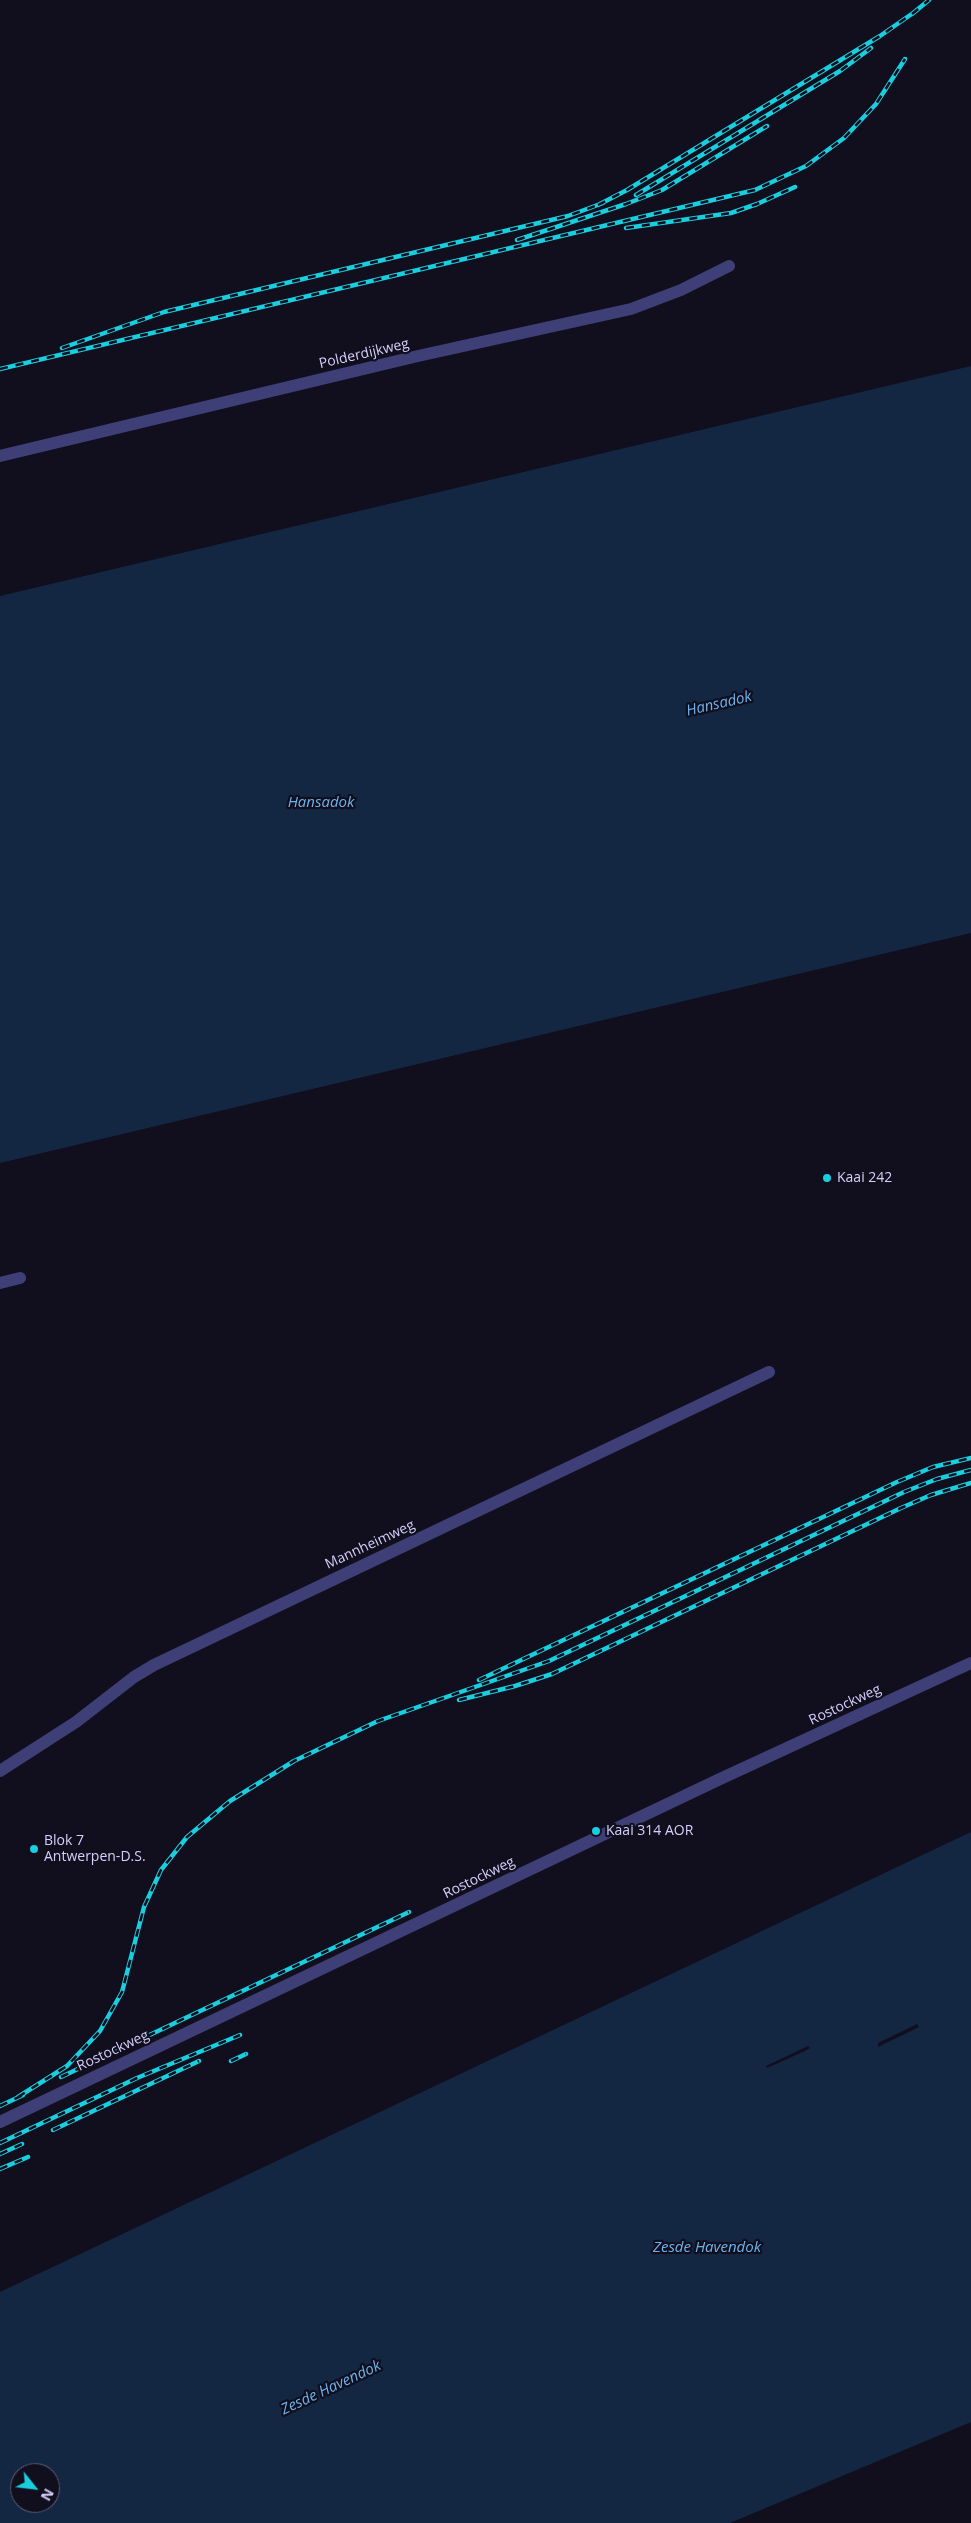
<!DOCTYPE html>
<style>
body{margin:0}
#map{position:relative;width:971px;height:2523px;overflow:hidden;background:#110e1e;font-family:"Open Sans",sans-serif}
canvas{display:block}
.north{position:absolute;left:10px;top:2463px;width:50px;height:50px;box-sizing:border-box;background:#110e1e;border:1px solid #5f5c76;border-radius:50%;rotate:119deg;font-size:14px;font-weight:700;line-height:20px;text-align:center;color:#d4d0fa}
.north::after{content:'';display:block;margin:auto;width:18px;height:22px;background:#19cede;clip-path:polygon(50% 0,100% 100%,50% 72%,0 100%)}
</style>
<div id="map">
<canvas width="971" height="2523"></canvas>
<div class="north">N</div>
</div>
<script>
const context = document.querySelector('canvas').getContext('2d');
context.lineJoin = 'round';
function paint(path, color) {
  context.fillStyle = color;
  context.fill(path, 'evenodd');
}
function toPath(rows) {
  const path = new Path2D();
  for (const r of rows) {
    path.moveTo(r[0], r[1]);
    for (let i = 2; i < r.length; i += 2) path.lineTo(r[i], r[i + 1]);
  }
  return path;
}
function strokePath(path, color, width, dash) {
  context.strokeStyle = color;
  context.lineWidth = width;
  context.lineCap = dash ? 'butt' : 'round';
  context.setLineDash(dash || []);
  context.stroke(path);
}
function drawText(font, color, halo, rows, align = 'center') {
  context.font = font + ' "Open Sans",sans-serif';
  context.lineWidth = 4.5;
  context.setLineDash([]);
  context.textBaseline = 'middle';
  context.strokeStyle = halo;
  context.fillStyle = color;
  for (const [text, x, y, turn = 0] of rows) {
    context.save();
    context.translate(x, y);
    context.rotate((+turn || 0) * Math.PI / 180);
    context.textAlign = isNaN(turn) ? turn : align;
    if (halo) context.strokeText(text, 0, 0);
    context.fillText(text, 0, 0);
    context.restore();
  }
}
paint(toPath([
 [971,366,971,933,0,1163,0,596],
 [971,1832,971,2422,730,2523,0,2523,0,2292],
 [20,2473,50,2473,50,2503,20,2503]
]), '#142742');
paint(toPath([
 [917,2024,919,2027,878,2047,878,2043],
 [808,2046,810,2048,805,2051,767,2068,766,2066]
]), '#110e1e');
strokePath(toPath([
 [0,456,418,356,631,309,681,290,729,266],
 [0,1283,20,1278],
 [0,1771,76,1722,134,1677,154,1665,769,1372],
 [0,2122,720,1779,971,1663]
]), '#3f3f78', 12);
const rail = toPath([
 [912,14,929,0],
 [636,195,840,71,871,48],
 [598,205,627,190,880,36,916,11],
 [626,228,731,213,757,204,795,187],
 [517,240,626,204,662,190,767,126],
 [62,348,164,312,568,216,603,203],
 [0,369,755,190,806,166,844,138,876,104,905,59],
 [479,1680,897,1482,933,1467,971,1458],
 [459,1700,515,1686,552,1674,901,1508,931,1495,971,1483],
 [231,2061,246,2054],
 [61,2077,409,1912],
 [18,2097,67,2066,100,2031,122,1992,144,1907,161,1870,187,1837,230,1801,294,1761,378,1721,549,1661,904,1492,937,1479,971,1470],
 [0,2106,23,2095],
 [53,2130,199,2061],
 [0,2143,137,2078,240,2035],
 [0,2154,22,2144],
 [0,2169,28,2157]
]);
strokePath(rail, '#19cede', 4.5);
strokePath(rail, '#110e1e', 2.5, [8]);
for (const [x, y, r, color] of [
 [827,1178,5,"#19cede"],
 [596,1831,5,"#19cede"],
 [34,1849,5,"#19cede"]
]) {
  const dot = new Path2D();
  dot.arc(x, y, r, 0, 2 * Math.PI);
  context.fillStyle = color;
  context.fill(dot);
  strokePath(dot, '#110e1e', 2);
}
drawText('14px', '#d4d0fa', '#110e1e', [
 ["Polderdijkweg",364,354,-13],
 ["Mannheimweg",370,1545,-25],
 ["Rostockweg",845,1705,-25],
 ["Rostockweg",479,1878,-26],
 ["Rostockweg",113,2051,-25]
]);
drawText('14px', '#d4d0fa', '#110e1e', [
 ["Kaai 242",837,1178],
 ["Kaai 314 AOR",606,1831],
 ["Blok 7",44,1841],
 ["Antwerpen-D.S.",44,1857]
], 'left');
drawText('italic 15px', '#6ab4ee', '#110e1e', [
 ["Hansadok",719,704,-13],
 ["Hansadok",321,803],
 ["Zesde Havendok",707,2248],
 ["Zesde Havendok",331,2388,-25]
]);
</script>
